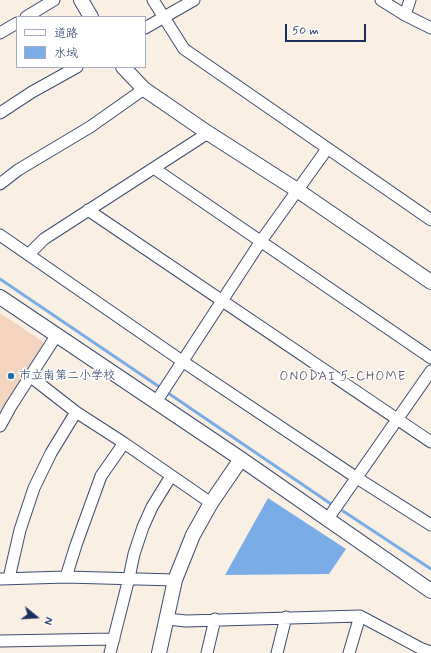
<!DOCTYPE html>
<meta charset="utf-8">
<style>
body{margin:0}
#map{position:relative;width:431px;height:653px;overflow:hidden;background:#faefe3;font-family:Mynerve,"Klee One",sans-serif}
canvas{display:block}
.legend{position:absolute;left:16px;top:16px;width:130px;height:52px;box-sizing:border-box;background:#fff;border:1px solid #a4acbf;margin:0;padding:5px 7px;list-style:none;font-size:12px;color:#1b2f5e}
.legend li{display:flex;align-items:center;gap:8px;height:20px}
.legend b{width:20px;border:1px solid #a4acbf}
.north{position:absolute;left:16px;top:597px;width:40px;height:40px;-webkit-text-stroke:3px #fff;paint-order:stroke;rotate:108deg;font-size:11px;font-weight:700;line-height:16px;text-align:center;color:#1b2f5e}
.north::after{content:'';display:block;margin:auto;width:14px;height:18px;background:#1b2f5e;clip-path:polygon(50% 0,100% 100%,50% 72%,0 100%)}
.scale{position:absolute;left:285px;top:24px;width:81px;height:18px;box-sizing:border-box;border:2px solid #1b2f5e;border-top:0;padding-left:5px;font-size:12px;line-height:14px;white-space:nowrap;color:#1b2f5e;-webkit-text-stroke:3px #fff;paint-order:stroke}
</style>
<div id="map">
<canvas width="431" height="653"></canvas>
<ul class="legend">
<li><b style="height:5px;background:#fff"></b>道路</li>
<li><b style="height:11px;background:#7aade7"></b>水域</li>
</ul>
<div class="north">N</div>
<div class="scale">50 m</div>
</div>
<script>
const context = document.querySelector('canvas').getContext('2d');
context.lineJoin = 'round';
function paint(path, color) {
  context.fillStyle = color;
  context.fill(path, 'evenodd');
}
function toPath(rows) {
  const path = new Path2D();
  for (const r of rows) {
    path.moveTo(r[0], r[1]);
    for (let i = 2; i < r.length; i += 2) path.lineTo(r[i], r[i + 1]);
  }
  return path;
}
function strokePath(path, color, width, dash) {
  context.strokeStyle = color;
  context.lineWidth = width;
  context.lineCap = dash ? 'butt' : 'round';
  context.setLineDash(dash || []);
  context.stroke(path);
}
function drawText(font, color, halo, rows, align = 'center') {
  context.font = font + ' Mynerve,"Klee One",sans-serif';
  context.lineWidth = 3;
  context.setLineDash([]);
  context.textBaseline = 'middle';
  context.strokeStyle = halo;
  context.fillStyle = color;
  for (const [text, x, y, turn = 0] of rows) {
    context.save();
    context.translate(x, y);
    context.rotate((+turn || 0) * Math.PI / 180);
    context.textAlign = isNaN(turn) ? turn : align;
    if (halo) context.strokeText(text, 0, 0);
    context.fillText(text, 0, 0);
    context.restore();
  }
}
paint(toPath([
 [0,313,42,341,43,344,0,413]
]), '#f3d4bf');
paint(toPath([
 [268,498,346,549,329,574,225,575]
]), '#7aade7');
strokePath(toPath([
 [0,279,161,388],
 [168,393,334,506],
 [343,511,431,569]
]), '#7aade7', 3);
const minor = toPath([
 [153,0,184,49,431,220],
 [381,0,405,15,431,28],
 [405,15,410,0],
 [26,17,54,0],
 [145,28,194,0],
 [0,33,17,23],
 [0,113,32,92,77,67],
 [155,169,431,358],
 [0,184,18,170,90,127,144,89],
 [88,210,431,442],
 [0,235,182,361,357,478,431,525],
 [29,254,44,239,208,133],
 [31,377,76,412,124,443,211,503],
 [156,402,261,241,327,149],
 [0,426,11,406,56,336],
 [327,520,431,371],
 [66,577,76,545,101,476,124,443],
 [9,578,20,530,34,488,51,453,76,412],
 [0,579,66,577,175,580],
 [167,619,186,621,360,616,422,649,431,652],
 [0,641,114,639],
 [110,653,129,578,134,554,143,527,152,507,171,476],
 [207,653,215,619],
 [277,653,286,617],
 [349,653,360,616]
]);
const tertiary = toPath([
 [81,0,91,17],
 [123,67,144,89,208,133,297,190,431,282],
 [0,297,241,459,431,591],
 [159,653,175,580,193,535,211,503,241,459]
]);
strokePath(minor, '#3c4c72', 13);
strokePath(tertiary, '#3c4c72', 16);
strokePath(minor, '#fff', 11);
strokePath(tertiary, '#fff', 14);
for (const [x, y, r, color] of [
 [11,376,4,"#1f6fb2"]
]) {
  const dot = new Path2D();
  dot.arc(x, y, r, 0, 2 * Math.PI);
  context.fillStyle = color;
  context.fill(dot);
  strokePath(dot, '#fff', 1.5);
}
drawText('12px', '#1b2f5e', '#fff', [
 ["市立南第二小学校",19,376]
], 'left');
context.letterSpacing = '1px';
drawText('13px', '#645c6b', '#fff', [
 ["ONODAI 5-CHOME",343,377]
]);
context.letterSpacing = '0px';
</script>
